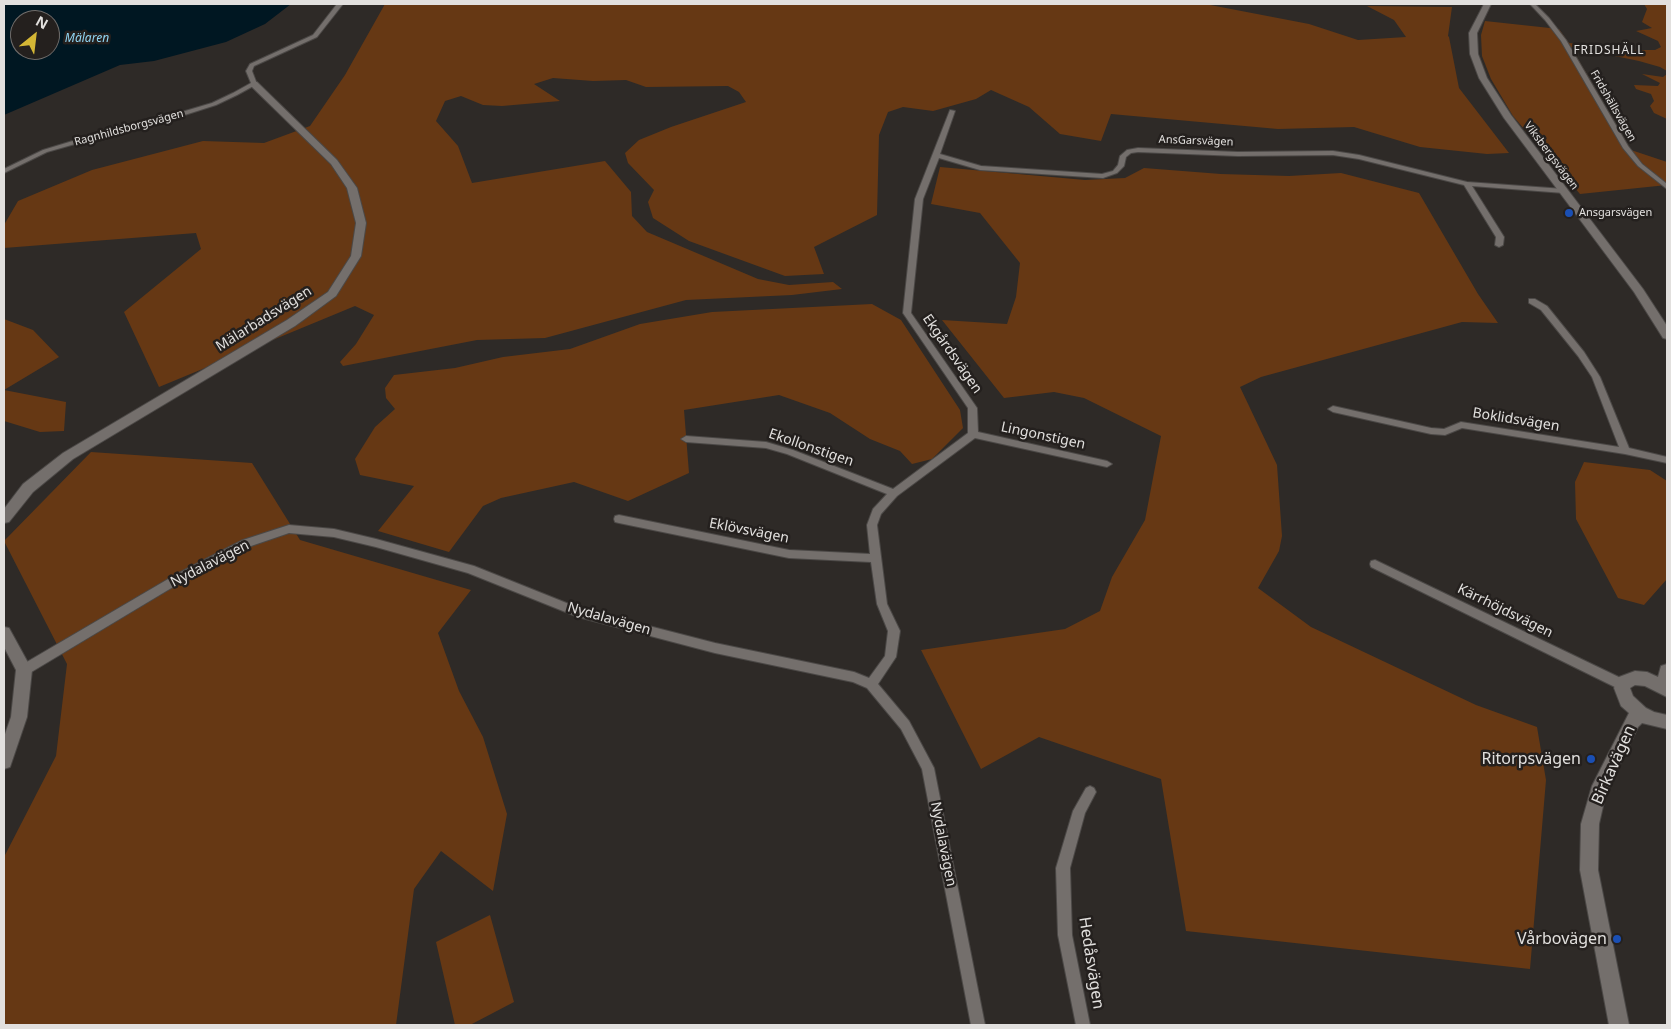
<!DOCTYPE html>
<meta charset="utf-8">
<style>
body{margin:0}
#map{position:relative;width:1671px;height:1029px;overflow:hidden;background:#2e2a27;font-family:"Noto Sans",sans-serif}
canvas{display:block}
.frame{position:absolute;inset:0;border:5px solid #e2e0de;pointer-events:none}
.north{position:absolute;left:10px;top:10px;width:50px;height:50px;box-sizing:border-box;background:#24201e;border:1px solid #706d6b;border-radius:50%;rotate:29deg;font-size:14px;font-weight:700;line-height:20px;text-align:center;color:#e2e0de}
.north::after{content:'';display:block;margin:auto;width:18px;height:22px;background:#d4b635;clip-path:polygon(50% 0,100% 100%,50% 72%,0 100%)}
</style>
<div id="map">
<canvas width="1671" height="1029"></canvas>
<div class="frame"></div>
<div class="north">N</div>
</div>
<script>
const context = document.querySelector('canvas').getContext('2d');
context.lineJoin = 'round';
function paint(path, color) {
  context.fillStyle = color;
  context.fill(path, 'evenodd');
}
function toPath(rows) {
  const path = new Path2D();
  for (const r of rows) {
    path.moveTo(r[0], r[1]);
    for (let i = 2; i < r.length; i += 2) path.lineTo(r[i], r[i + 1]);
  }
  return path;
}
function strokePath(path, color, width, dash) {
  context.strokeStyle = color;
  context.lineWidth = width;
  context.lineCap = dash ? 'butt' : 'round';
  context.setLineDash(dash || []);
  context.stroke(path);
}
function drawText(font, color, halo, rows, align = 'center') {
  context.font = font + ' "Noto Sans",sans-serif';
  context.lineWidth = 5;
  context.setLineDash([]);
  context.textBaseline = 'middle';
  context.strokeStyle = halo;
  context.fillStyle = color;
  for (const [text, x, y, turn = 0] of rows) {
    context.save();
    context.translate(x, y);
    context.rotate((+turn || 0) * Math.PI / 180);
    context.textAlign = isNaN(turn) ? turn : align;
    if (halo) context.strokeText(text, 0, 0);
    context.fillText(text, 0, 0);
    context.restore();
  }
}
paint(toPath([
 [385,4,1205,4,1309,24,1358,40,1406,37,1394,20,1367,6,1452,7,1448,36,1449,37,1459,88,1509,153,1487,154,1420,147,1354,127,1278,129,1111,114,1101,141,1060,134,1029,107,991,90,976,99,933,111,903,107,888,112,879,135,877,215,814,247,824,274,785,276,689,241,653,218,648,202,654,190,628,163,625,153,639,140,671,127,746,102,739,92,728,86,646,87,626,80,593,81,553,78,534,84,560,101,502,106,483,105,461,96,445,101,436,121,458,146,472,183,605,161,631,192,632,216,647,232,758,279,789,285,833,282,842,289,792,295,686,300,545,338,477,340,343,366,340,362,356,344,374,315,355,306,159,387,124,312,201,249,196,233,4,248,4,225,18,201,92,170,203,141,264,143,310,126,345,75],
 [1644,4,1667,4,1667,71,1660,67,1639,61,1571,47,1631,150,1667,162,1667,185,1580,194,1513,116,1491,79,1482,56,1481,35,1485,21,1559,29,1569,43,1636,50,1655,50,1661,47,1658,41,1636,31,1652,28,1642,22,1647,9],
 [1642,74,1663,77,1667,74,1667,119,1654,113,1650,106,1654,101,1651,94,1636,89,1634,85,1658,86,1660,83],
 [940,167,1085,180,1125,178,1144,168,1221,174,1289,176,1341,173,1419,193,1478,294,1498,323,1462,322,1261,377,1240,387,1277,465,1282,536,1279,551,1258,588,1311,627,1476,705,1537,727,1546,780,1530,969,1186,931,1161,779,1039,737,981,769,921,650,1065,629,1100,611,1112,577,1145,520,1161,436,1084,398,1054,392,1004,398,942,320,1007,324,1016,297,1020,263,980,213,931,204],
 [872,304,901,320,960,410,963,428,932,459,912,464,900,451,870,439,830,413,779,395,684,410,689,473,628,501,574,482,501,498,483,506,449,552,378,531,414,486,360,475,355,459,375,427,395,409,386,398,385,388,394,375,455,368,503,357,570,349,640,324,712,312],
 [4,319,33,330,59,357,4,390,66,402,64,431,40,432,4,421],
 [91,452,252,463,300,540,471,590,438,633,459,691,483,737,507,814,493,891,441,851,414,889,396,1025,4,1025,4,857,56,756,67,664,4,541],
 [1584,462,1650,470,1667,481,1667,579,1644,605,1618,598,1576,519,1575,482],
 [490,915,514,1002,470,1025,455,1025,436,942]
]), '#663814');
paint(toPath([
 [4,4,291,4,265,24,226,42,154,61,120,65,4,115],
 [20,20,50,20,50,50,20,50]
]), '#001722');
const street = toPath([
 [337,4,343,4,317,37,254,66,252,71,257,84,237,95,216,105,169,120,103,136,47,152,4,173,4,169,43,150,99,133,165,117,212,103,233,93,251,83,246,71,250,64,313,35,337,4],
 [1530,4,1535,4,1549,18,1566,40,1628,146,1642,164,1667,184,1667,189,1638,166,1623,148,1561,41,1545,20,1530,4],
 [950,110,955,111,940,154,981,166,1102,174,1113,171,1118,165,1120,156,1127,150,1138,148,1238,152,1333,151,1359,155,1467,182,1564,189,1567,191,1564,193,1472,186,1504,237,1503,245,1499,247,1495,245,1496,237,1464,185,1359,159,1333,155,1238,156,1138,152,1131,153,1126,157,1124,166,1117,173,1103,178,980,170,939,158,923,199,911,313,977,408,978,432,1107,461,1112,464,1107,467,975,438,897,496,881,514,877,525,887,604,900,631,896,657,878,684,909,721,934,768,985,1025,971,1025,922,769,901,729,867,688,853,682,715,653,578,617,468,573,376,547,334,537,289,533,251,546,183,581,28,674,24,675,20,674,18,670,20,666,175,575,243,540,289,525,334,529,376,539,474,566,579,608,715,643,854,672,869,678,885,656,888,631,877,604,871,562,789,558,619,523,615,522,614,519,615,516,619,515,789,550,870,554,867,525,873,509,887,494,787,454,766,448,686,442,681,439,686,436,766,442,793,450,893,489,968,433,968,408,903,313,915,199,950,110],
 [1529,299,1535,299,1547,306,1584,352,1600,377,1629,448,1667,457,1667,463,1625,454,1462,428,1445,435,1431,434,1333,412,1328,409,1333,406,1431,428,1444,429,1461,422,1619,447,1592,377,1578,356,1541,310,1529,303,1529,299],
 [1375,560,1627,681,1629,685,1627,689,1623,690,1619,689,1371,567,1370,564,1371,561,1375,560],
 [1090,786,1094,788,1096,792,1085,813,1070,868,1072,935,1090,1025,1076,1025,1058,935,1056,868,1073,811,1086,788,1090,786]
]);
const secondary = toPath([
 [1484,4,1491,4,1477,33,1478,54,1487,78,1511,115,1643,289,1667,326,1667,339,1663,338,1634,292,1504,118,1479,78,1470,54,1469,33,1484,4],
 [251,82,257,82,337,160,357,188,366,223,361,256,336,296,295,326,73,459,33,492,9,522,4,523,4,509,23,484,63,453,287,320,328,292,351,256,356,223,347,188,331,164,251,86,251,82],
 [4,627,9,628,32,670,27,717,10,767,4,769,4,737,11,717,16,670,4,647,4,627],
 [1667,664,1667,697,1645,686,1635,685,1630,688,1633,696,1646,708,1654,712,1667,715,1667,729,1642,723,1638,727,1606,793,1599,824,1598,870,1629,1025,1609,1025,1580,870,1581,824,1592,786,1629,713,1621,706,1614,688,1619,677,1635,671,1647,672,1658,677,1661,666,1667,664]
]);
strokePath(street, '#4b4846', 2);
strokePath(secondary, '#4b4846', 2);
paint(street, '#746f6c');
paint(secondary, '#746f6c');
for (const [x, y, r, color] of [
 [1569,213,5,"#1a4fb4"],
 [1591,759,5,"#1a4fb4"],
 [1617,939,5,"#1a4fb4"]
]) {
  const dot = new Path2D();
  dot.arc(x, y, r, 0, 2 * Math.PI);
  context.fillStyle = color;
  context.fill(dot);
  strokePath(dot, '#24201e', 2);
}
drawText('11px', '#e2e0de', '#24201e', [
 ["Fridshällsvägen",1613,106,60],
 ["Ragnhildsborgsvägen",129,128,-15],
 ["AnsGarsvägen",1196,141,2],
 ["Viksbergsvägen",1551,156,53]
]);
drawText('11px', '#e2e0de', '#24201e', [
 ["Ansgarsvägen",1579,213]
], 'left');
drawText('italic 12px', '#91d6f4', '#24201e', [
 ["Mälaren",87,39]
]);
context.letterSpacing = '1px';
drawText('12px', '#e2e0de', '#24201e', [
 ["FRIDSHÄLL",1609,51]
]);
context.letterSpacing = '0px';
drawText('14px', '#e2e0de', '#24201e', [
 ["Mälarbadsvägen",264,319,-32],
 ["Ekgårdsvägen",952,354,55],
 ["Boklidsvägen",1516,420,9],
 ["Lingonstigen",1043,436,12],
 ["Ekollonstigen",811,448,19],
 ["Eklövsvägen",749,531,11],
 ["Nydalavägen",210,564,-27],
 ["Kärrhöjdsvägen",1505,611,26],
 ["Nydalavägen",609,619,16],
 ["Nydalavägen",943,844,79]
]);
drawText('16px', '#e2e0de', '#24201e', [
 ["Ritorpsvägen",1581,759],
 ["Vårbovägen",1607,939]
], 'right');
drawText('16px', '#e2e0de', '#24201e', [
 ["Birkavägen",1614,765,-66],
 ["Hedåsvägen",1091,963,81]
]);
</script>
